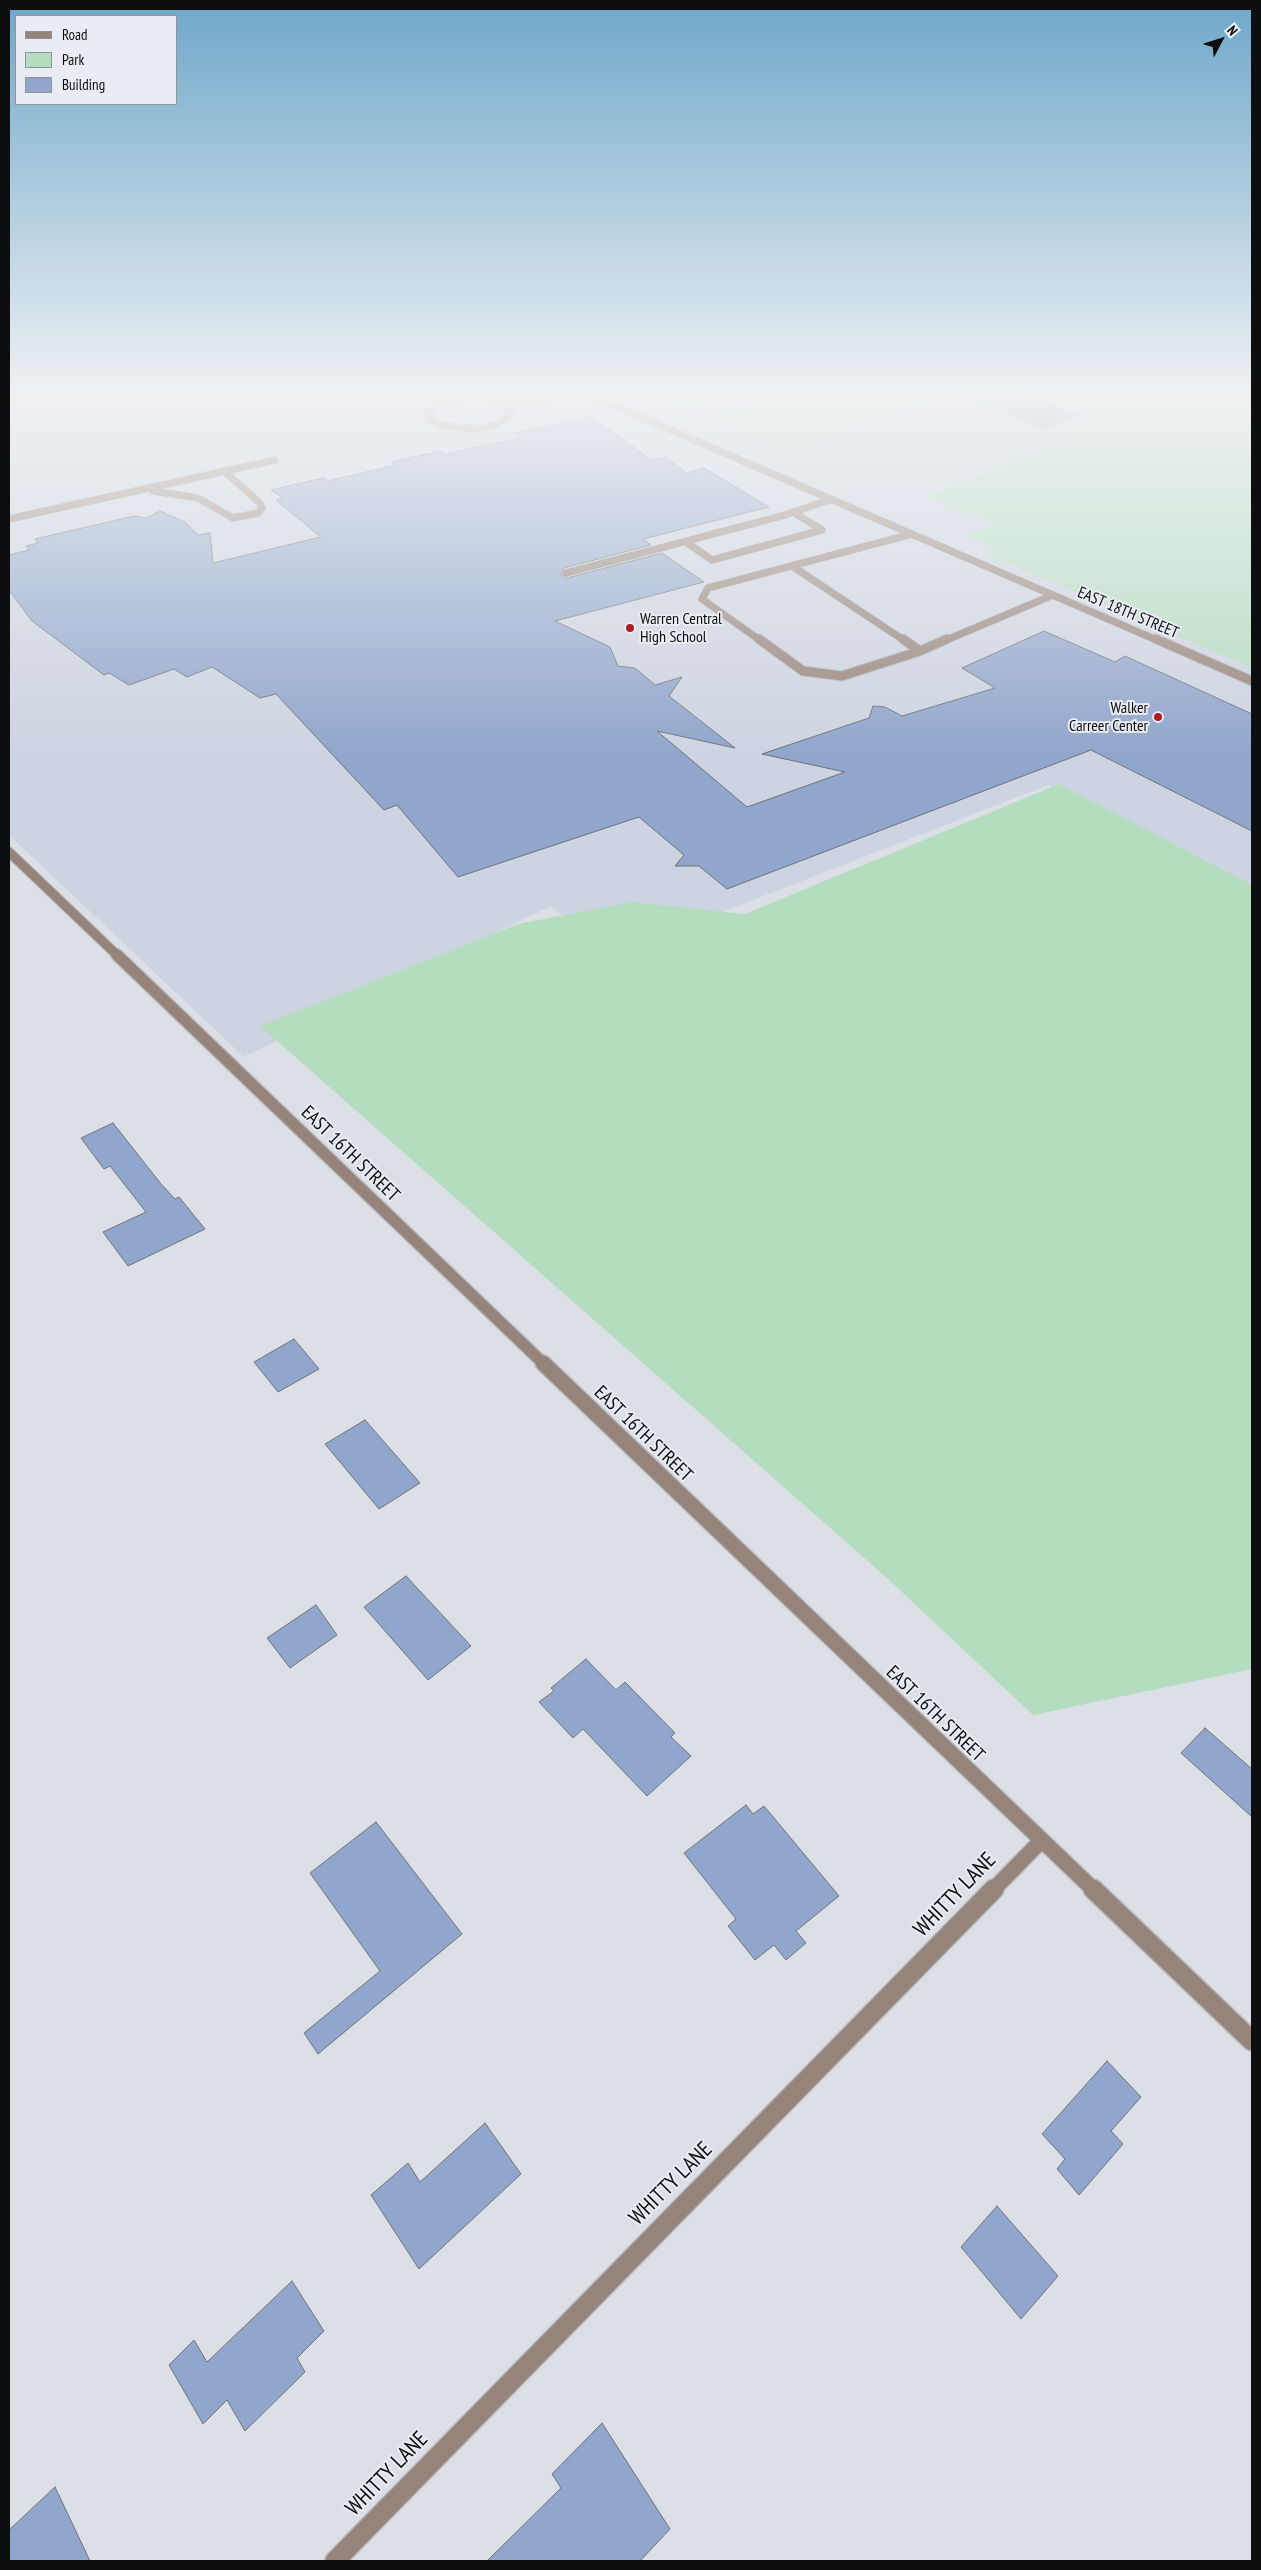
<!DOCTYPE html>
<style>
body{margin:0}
#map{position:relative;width:1261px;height:2570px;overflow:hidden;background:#dcdfe5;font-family:"PT Sans Narrow",sans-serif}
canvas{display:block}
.frame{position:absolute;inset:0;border:10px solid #0d0e10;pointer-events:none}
.legend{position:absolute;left:15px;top:15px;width:162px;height:90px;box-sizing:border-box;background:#e9ecf2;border:1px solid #919398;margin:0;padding:6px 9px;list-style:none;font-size:15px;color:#0d0e10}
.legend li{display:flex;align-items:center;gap:10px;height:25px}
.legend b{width:25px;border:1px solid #919398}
.north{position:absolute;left:1196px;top:15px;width:50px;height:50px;-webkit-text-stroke:4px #e9ecf2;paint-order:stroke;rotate:50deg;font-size:14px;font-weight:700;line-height:20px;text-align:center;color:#0d0e10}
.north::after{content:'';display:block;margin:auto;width:18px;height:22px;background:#0d0e10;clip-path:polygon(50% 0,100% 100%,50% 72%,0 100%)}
</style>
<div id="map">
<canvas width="1261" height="2570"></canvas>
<div class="frame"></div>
<ul class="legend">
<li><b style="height:6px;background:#968379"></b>Road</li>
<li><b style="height:14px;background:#b4dcbf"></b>Park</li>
<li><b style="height:14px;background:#91a6cc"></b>Building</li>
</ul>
<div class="north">N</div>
</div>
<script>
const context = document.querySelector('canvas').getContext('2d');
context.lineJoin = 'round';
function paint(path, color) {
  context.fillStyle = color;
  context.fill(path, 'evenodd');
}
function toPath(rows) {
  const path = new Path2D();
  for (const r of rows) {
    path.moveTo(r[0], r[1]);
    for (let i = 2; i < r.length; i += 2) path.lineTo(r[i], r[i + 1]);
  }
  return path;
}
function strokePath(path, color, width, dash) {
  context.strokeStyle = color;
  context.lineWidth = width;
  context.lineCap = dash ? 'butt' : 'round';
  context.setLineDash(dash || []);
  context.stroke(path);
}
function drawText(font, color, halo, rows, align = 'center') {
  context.font = font + ' "PT Sans Narrow",sans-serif';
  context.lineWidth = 4;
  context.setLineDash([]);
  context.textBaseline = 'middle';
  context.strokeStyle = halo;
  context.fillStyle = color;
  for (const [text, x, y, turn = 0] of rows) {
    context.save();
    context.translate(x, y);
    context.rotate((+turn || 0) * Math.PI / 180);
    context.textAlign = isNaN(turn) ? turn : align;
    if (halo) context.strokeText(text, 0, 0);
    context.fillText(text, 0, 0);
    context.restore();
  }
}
paint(toPath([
 [9,396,460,396,483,407,520,396,1036,396,1252,431,1252,891,1048,785,615,954,550,906,244,1057,9,835]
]), '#cdd4e1');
paint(toPath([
 [662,396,729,396,692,408],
 [778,396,941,396,790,450,713,417],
 [1035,396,1252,396,1252,668,985,553,996,548,967,536,994,524,927,496,1073,439,1059,433,1097,418],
 [1059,784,1252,885,1252,1669,1033,1715,887,1578,260,1026,518,924,633,902,745,914]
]), '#b4dcbf');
const building = toPath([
 [964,396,1025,396,1078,415,1043,428,964,398,964,396],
 [590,417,652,460,666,457,686,473,704,468,769,507,643,539,651,545,564,568,561,575,567,578,662,553,704,582,555,621,610,647,618,666,635,668,655,685,682,677,669,696,735,748,657,731,747,807,845,772,762,754,869,718,873,706,885,707,902,716,995,688,962,668,1044,631,1115,662,1125,656,1252,714,1252,831,1091,750,727,889,699,866,675,866,684,855,639,817,458,877,397,805,384,810,276,694,260,698,212,667,187,677,174,669,129,685,109,673,104,675,32,621,9,590,9,555,29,550,26,546,38,543,35,539,134,516,146,518,160,511,185,522,198,535,210,533,213,563,321,537,276,500,283,498,271,490,323,478,328,481,396,465,392,462,441,451,445,454,521,438,515,433,590,417],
 [113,1123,161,1184,175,1199,179,1197,205,1229,128,1266,103,1232,146,1212,110,1166,104,1169,81,1138,113,1123],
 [294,1339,319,1369,278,1392,254,1362,294,1339],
 [365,1420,420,1483,379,1509,325,1444,365,1420],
 [406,1576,471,1646,428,1680,364,1607,406,1576],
 [316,1605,337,1635,290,1668,267,1638,316,1605],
 [586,1659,616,1690,625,1682,675,1733,671,1737,691,1756,647,1796,583,1729,573,1738,539,1702,554,1691,551,1688,586,1659],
 [1205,1728,1252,1769,1252,1817,1181,1753,1205,1728],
 [746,1805,753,1814,764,1806,839,1896,796,1931,806,1943,786,1960,774,1945,755,1960,728,1926,736,1919,684,1853,746,1805],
 [376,1822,462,1934,318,2054,304,2033,380,1971,310,1873,376,1822],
 [1107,2061,1141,2097,1111,2131,1123,2144,1079,2195,1057,2169,1065,2159,1042,2134,1107,2061],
 [485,2123,521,2174,419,2269,371,2195,408,2163,420,2182,485,2123],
 [997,2206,1058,2276,1021,2319,961,2247,997,2206],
 [292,2281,324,2331,297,2358,305,2372,245,2431,227,2400,203,2424,169,2365,194,2340,207,2362,292,2281],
 [602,2423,670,2529,640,2561,487,2561,561,2488,552,2474,602,2423],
 [55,2487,90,2561,9,2561,9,2530,55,2487]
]);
paint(building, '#91a6cc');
strokePath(building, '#6f7277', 1);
const serviceFar1 = toPath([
 [153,491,198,498,233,518,258,513,262,508,260,503,224,471],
 [9,519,275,460],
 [686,542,712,560,822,530,793,512],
 [792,566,905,641],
 [566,573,785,515,832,499],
 [761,641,702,599,708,588,912,534],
 [944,641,1053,595]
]);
const service = toPath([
 [759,639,803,671,842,676,920,651,947,639],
 [903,639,920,651]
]);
const minorFar3 = toPath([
 [474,397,506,404,512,413,496,425,474,429,441,425,428,418,428,412,438,403,474,397],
 [504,403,573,398,590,399,618,407,1159,641]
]);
const minorFar2 = toPath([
 [1156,639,1252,681]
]);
const minorFar1 = toPath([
 [992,1891,1041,1841]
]);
const minor = toPath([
 [335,2561,994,1889]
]);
const tertiaryFar3 = toPath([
 [9,852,118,956]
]);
const tertiaryFar2 = toPath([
 [117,955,544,1364]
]);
const tertiaryFar1 = toPath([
 [543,1363,1095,1891]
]);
const tertiary = toPath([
 [1093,1889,1252,2041]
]);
strokePath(serviceFar1, '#b7b9bf', 8);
strokePath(service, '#b7b9bf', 11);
strokePath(minorFar3, '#b7b9bf', 8);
strokePath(minorFar2, '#b7b9bf', 11);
strokePath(minorFar1, '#b7b9bf', 18);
strokePath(minor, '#b7b9bf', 22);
strokePath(tertiaryFar3, '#b7b9bf', 11);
strokePath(tertiaryFar2, '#b7b9bf', 14);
strokePath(tertiaryFar1, '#b7b9bf', 18);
strokePath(tertiary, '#b7b9bf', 22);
strokePath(serviceFar1, '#968379', 7);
strokePath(service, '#968379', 9);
strokePath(minorFar3, '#968379', 7);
strokePath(minorFar2, '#968379', 9);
strokePath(minorFar1, '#968379', 15);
strokePath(minor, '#968379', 19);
strokePath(tertiaryFar3, '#968379', 9);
strokePath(tertiaryFar2, '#968379', 11);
strokePath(tertiaryFar1, '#968379', 15);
strokePath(tertiary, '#968379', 19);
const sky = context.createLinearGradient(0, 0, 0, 756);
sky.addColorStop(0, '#6fa7ca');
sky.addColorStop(0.52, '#eff1f3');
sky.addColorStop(1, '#eff1f300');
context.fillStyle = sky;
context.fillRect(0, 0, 1261, 756);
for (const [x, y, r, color] of [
 [630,628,5,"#b01f20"],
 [1158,717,5,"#b01f20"]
]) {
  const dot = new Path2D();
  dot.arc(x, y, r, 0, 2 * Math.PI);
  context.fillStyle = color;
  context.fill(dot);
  strokePath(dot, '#e9ecf2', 2);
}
drawText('16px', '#0d0e10', '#e9ecf2', [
 ["EAST 18TH STREET",1128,613,23]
]);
drawText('16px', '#0d0e10', '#e9ecf2', [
 ["Warren Central",640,619],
 ["High School",640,637],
 ["Walker",1148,708,"right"],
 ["Carreer Center",1148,726,"right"]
], 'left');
drawText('19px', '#0d0e10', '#e9ecf2', [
 ["EAST 16TH STREET",350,1154,44],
 ["EAST 16TH STREET",643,1434,44],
 ["EAST 16TH STREET",935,1714,44]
]);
drawText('22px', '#0d0e10', '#e9ecf2', [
 ["WHITTY LANE",955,1895,-46],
 ["WHITTY LANE",671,2184,-45],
 ["WHITTY LANE",387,2474,-46]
]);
</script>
